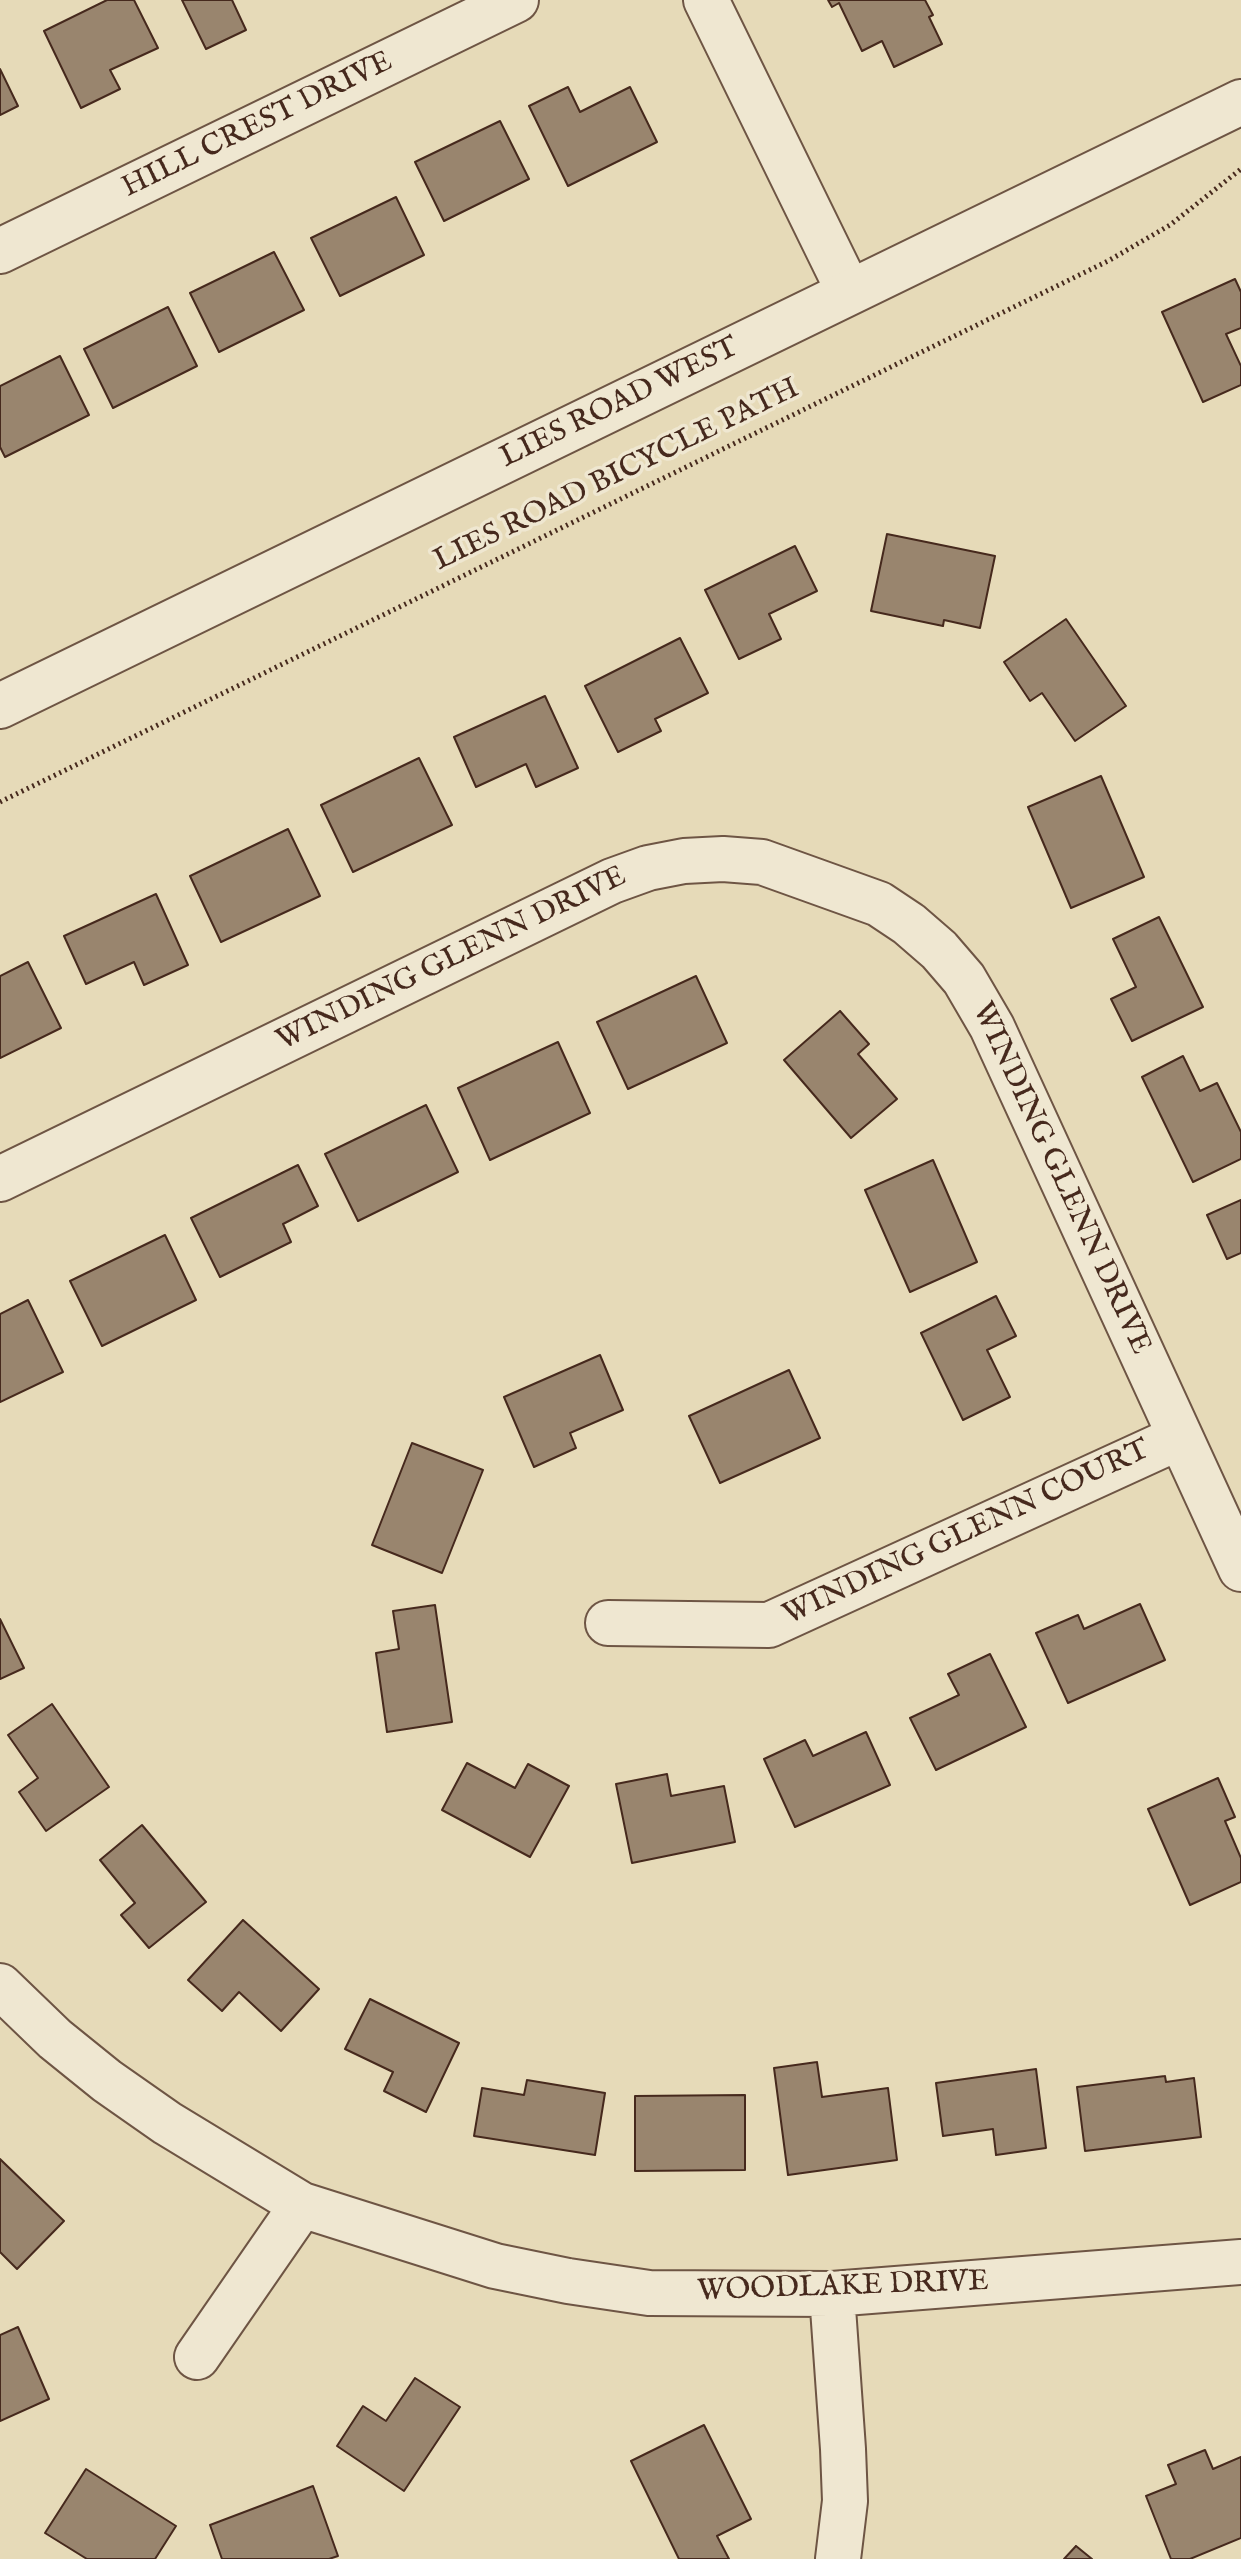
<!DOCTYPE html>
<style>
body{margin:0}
canvas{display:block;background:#e6dab8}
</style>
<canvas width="1241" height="2559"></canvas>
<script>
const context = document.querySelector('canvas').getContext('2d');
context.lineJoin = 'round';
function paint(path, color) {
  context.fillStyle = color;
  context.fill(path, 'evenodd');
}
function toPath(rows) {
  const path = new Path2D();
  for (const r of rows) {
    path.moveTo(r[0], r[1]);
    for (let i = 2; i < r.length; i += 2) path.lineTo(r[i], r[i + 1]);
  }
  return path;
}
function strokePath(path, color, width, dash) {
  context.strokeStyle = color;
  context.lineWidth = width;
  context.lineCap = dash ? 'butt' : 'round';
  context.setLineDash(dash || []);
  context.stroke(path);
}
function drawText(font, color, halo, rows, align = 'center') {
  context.font = font + ' "IM FELL English",serif';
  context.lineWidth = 7;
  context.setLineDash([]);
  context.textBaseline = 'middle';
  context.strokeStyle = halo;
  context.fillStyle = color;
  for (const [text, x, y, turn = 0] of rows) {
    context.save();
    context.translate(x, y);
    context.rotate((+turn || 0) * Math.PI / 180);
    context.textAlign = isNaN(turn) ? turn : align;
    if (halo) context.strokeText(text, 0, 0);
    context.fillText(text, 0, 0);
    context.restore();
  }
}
const building = toPath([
 [107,0,134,0,158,48,110,70,120,89,81,108,44,31,107,0],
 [182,0,232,0,246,30,206,49,182,0],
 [828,0,925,0,933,15,929,17,942,44,894,67,882,41,862,51,839,3,832,7,828,0],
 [0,69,18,106,0,115,0,69],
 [568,87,580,112,630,87,657,142,568,186,529,106,568,87],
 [500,121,529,179,444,221,415,162,500,121],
 [396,197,424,255,340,296,311,238,396,197],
 [274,252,304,310,219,352,190,293,274,252],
 [1235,279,1241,292,1241,328,1226,334,1241,366,1241,385,1203,402,1162,312,1235,279],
 [168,307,197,366,113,408,84,349,168,307],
 [60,356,89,415,5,457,0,447,0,386,60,356],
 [887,534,995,556,980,628,944,620,943,626,871,611,887,534],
 [795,546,817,591,769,614,781,639,739,659,705,590,795,546],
 [1066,619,1126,706,1075,741,1042,693,1030,701,1004,662,1066,619],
 [680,638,708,693,655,719,661,731,618,752,585,686,680,638],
 [545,696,578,768,536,787,526,764,476,787,454,737,545,696],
 [419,758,452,825,353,872,321,805,419,758],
 [1101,776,1144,877,1071,908,1028,807,1101,776],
 [288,829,320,896,221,942,190,876,288,829],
 [156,894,188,965,144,985,134,962,86,984,64,936,156,894],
 [1159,917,1203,1007,1132,1041,1111,999,1136,987,1113,939,1159,917],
 [28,962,61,1028,0,1058,0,976,28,962],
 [696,976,727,1043,628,1089,597,1022,696,976],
 [840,1011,869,1044,858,1054,897,1099,851,1138,784,1060,840,1011],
 [558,1042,590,1113,490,1160,458,1088,558,1042],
 [1183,1056,1200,1091,1217,1083,1241,1132,1241,1159,1193,1182,1142,1077,1183,1056],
 [426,1105,458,1172,358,1221,325,1154,426,1105],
 [933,1160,977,1262,910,1292,865,1190,933,1160],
 [298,1165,318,1206,283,1224,291,1242,220,1277,191,1218,298,1165],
 [1241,1200,1241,1253,1227,1259,1207,1215,1241,1200],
 [165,1235,196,1300,102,1346,70,1281,165,1235],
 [996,1296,1016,1336,987,1350,1010,1397,963,1420,921,1333,996,1296],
 [28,1300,63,1372,0,1402,0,1314,28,1300],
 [600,1355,623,1410,570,1433,576,1448,534,1467,504,1397,600,1355],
 [789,1370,820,1438,720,1483,689,1416,789,1370],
 [412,1443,483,1470,442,1573,372,1545,412,1443],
 [1140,1604,1165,1660,1068,1703,1036,1633,1078,1615,1084,1629,1140,1604],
 [435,1605,452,1722,387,1732,376,1653,399,1649,393,1611,435,1605],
 [0,1619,24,1668,0,1679,0,1619],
 [990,1654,1026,1727,936,1770,910,1718,959,1695,948,1674,990,1654],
 [52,1704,109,1787,46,1831,19,1792,38,1778,8,1735,52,1704],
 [866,1732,890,1785,795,1827,764,1759,805,1740,813,1756,866,1732],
 [467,1763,515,1788,528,1764,569,1786,530,1857,442,1810,467,1763],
 [667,1774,671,1796,724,1786,735,1842,632,1863,616,1784,667,1774],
 [1218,1778,1235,1817,1225,1821,1241,1858,1241,1882,1190,1905,1148,1809,1218,1778],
 [142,1825,206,1902,149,1948,121,1915,135,1903,100,1860,142,1825],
 [243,1920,319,1989,281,2031,239,1992,222,2011,188,1980,243,1920],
 [370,1999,459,2043,426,2112,384,2091,393,2072,345,2049,370,1999],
 [817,2062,822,2097,888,2088,897,2160,788,2175,774,2068,817,2062],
 [1036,2069,1046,2148,996,2155,993,2129,943,2136,936,2083,1036,2069],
 [1165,2076,1166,2082,1194,2078,1201,2137,1085,2151,1077,2087,1165,2076],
 [527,2080,605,2093,595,2155,474,2136,482,2088,524,2095,527,2080],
 [745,2095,745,2170,635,2171,635,2096,745,2095],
 [0,2159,64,2221,17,2269,0,2252,0,2159],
 [18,2327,49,2399,0,2421,0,2335,18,2327],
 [415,2378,460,2407,404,2491,337,2446,363,2406,386,2421,415,2378],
 [704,2425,751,2519,717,2536,729,2559,679,2559,631,2461,704,2425],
 [1205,2450,1213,2469,1241,2457,1241,2538,1190,2559,1171,2559,1146,2496,1176,2484,1168,2465,1205,2450],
 [86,2469,176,2526,155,2559,87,2559,45,2533,86,2469],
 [313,2486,338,2556,329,2559,222,2559,210,2525,313,2486],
 [1076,2546,1092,2559,1064,2559,1076,2546]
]);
paint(building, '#99856e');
strokePath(building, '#46291d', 2);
const minor = toPath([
 [706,0,849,292],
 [0,251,516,0],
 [0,1179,612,881,648,868,684,861,723,859,762,862,879,904,909,924,939,950,964,979,992,1027,1241,1569],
 [608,1623,769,1625,1180,1437],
 [0,1986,55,2039,107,2081,167,2123,302,2205,495,2266,568,2281,649,2293,832,2294,1241,2262],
 [832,2294,843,2449,845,2501,838,2559],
 [197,2357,302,2205]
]);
const tertiary = toPath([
 [0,706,1241,102]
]);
strokePath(minor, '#6e5544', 48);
strokePath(tertiary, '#6e5544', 48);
strokePath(toPath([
 [0,802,1108,261,1170,225,1241,169]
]), '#46291d', 5, [2, 4]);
strokePath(minor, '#efe7d1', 44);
strokePath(tertiary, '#efe7d1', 44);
drawText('30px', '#46291d', '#efe7d1', [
 ["HILL CREST DRIVE",258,126,-26],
 ["LIES ROAD WEST",620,404,-26],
 ["LIES ROAD BICYCLE PATH",617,476,-26],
 ["WINDING GLENN DRIVE",452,960,-26],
 ["WINDING GLENN DRIVE",1060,1179,65],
 ["WINDING GLENN COURT",967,1534,-25],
 ["WOODLAKE DRIVE",843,2288,-2]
]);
</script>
